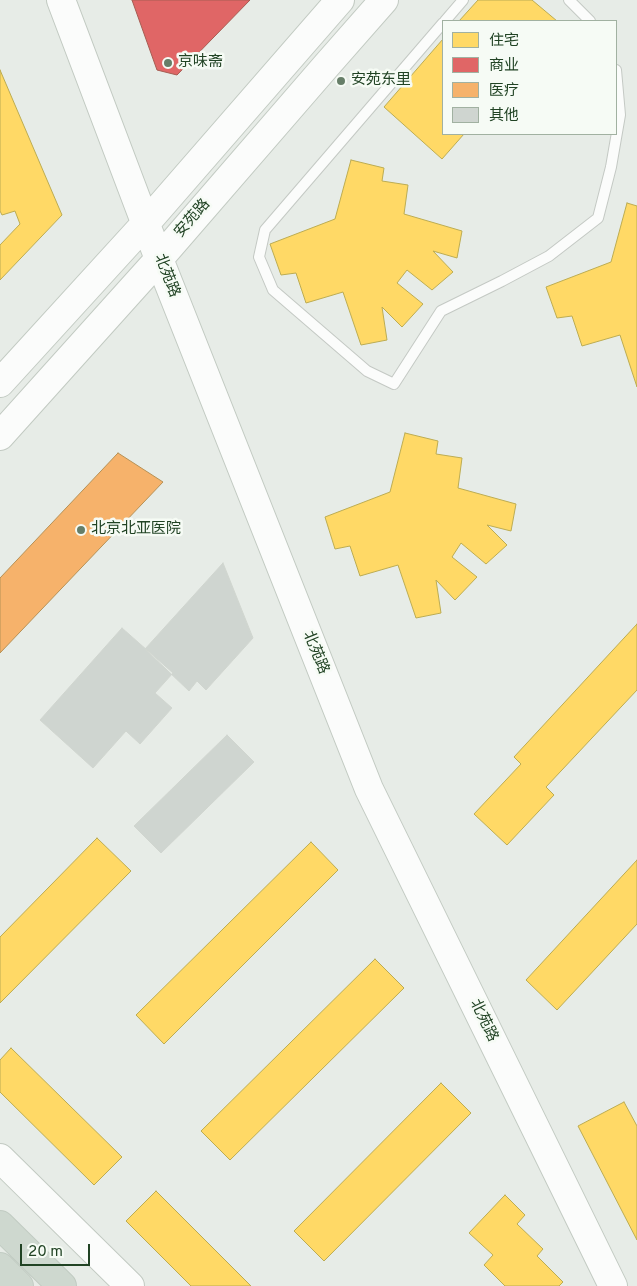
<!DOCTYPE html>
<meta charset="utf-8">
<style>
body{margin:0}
#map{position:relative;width:637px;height:1286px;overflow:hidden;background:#e7ece7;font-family:Overpass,"Noto Sans SC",sans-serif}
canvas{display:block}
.legend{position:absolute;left:442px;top:20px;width:175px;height:115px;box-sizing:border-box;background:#f6fbf5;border:1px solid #a1b1a1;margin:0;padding:6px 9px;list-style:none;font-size:15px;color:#214324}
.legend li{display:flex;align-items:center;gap:10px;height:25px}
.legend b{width:25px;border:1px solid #a1b1a1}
.scale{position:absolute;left:20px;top:1244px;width:70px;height:22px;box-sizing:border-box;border:2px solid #214324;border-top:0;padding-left:6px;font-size:15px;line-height:18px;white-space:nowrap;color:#214324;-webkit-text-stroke:4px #f6fbf5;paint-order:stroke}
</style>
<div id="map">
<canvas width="637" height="1286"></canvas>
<ul class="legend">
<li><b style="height:14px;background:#ffd966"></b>住宅</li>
<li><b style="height:14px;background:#e06666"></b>商业</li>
<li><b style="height:14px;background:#f6b26b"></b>医疗</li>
<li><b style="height:14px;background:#cfd5d0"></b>其他</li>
</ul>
<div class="scale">20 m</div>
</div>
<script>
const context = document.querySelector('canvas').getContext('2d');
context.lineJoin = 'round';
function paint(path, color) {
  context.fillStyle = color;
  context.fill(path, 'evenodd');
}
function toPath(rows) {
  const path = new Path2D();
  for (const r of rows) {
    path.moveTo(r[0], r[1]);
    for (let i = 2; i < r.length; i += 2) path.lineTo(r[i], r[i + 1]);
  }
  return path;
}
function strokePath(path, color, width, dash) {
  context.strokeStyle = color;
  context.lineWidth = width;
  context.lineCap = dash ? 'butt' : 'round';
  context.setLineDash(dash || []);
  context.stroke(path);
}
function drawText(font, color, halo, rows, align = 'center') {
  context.font = font + ' Overpass,"Noto Sans SC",sans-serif';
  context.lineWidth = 5;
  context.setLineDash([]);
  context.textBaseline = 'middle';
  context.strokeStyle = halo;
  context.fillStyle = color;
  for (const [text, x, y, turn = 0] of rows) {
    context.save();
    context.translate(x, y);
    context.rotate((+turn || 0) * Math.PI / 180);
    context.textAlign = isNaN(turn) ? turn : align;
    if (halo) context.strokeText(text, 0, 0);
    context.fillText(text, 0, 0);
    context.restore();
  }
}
const homes = toPath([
 [478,0,532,0,557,21,459,21,478,0],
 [443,39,443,134,464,134,442,159,384,107,443,39],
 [0,70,62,215,0,280,0,245,20,224,15,211,2,215,0,211,0,70],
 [351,160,384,168,382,181,408,185,404,214,462,231,457,258,433,251,453,272,432,290,407,270,397,283,423,304,402,327,382,307,387,340,361,345,343,292,306,303,296,273,281,275,270,244,335,219,351,160],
 [627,203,637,206,637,387,620,335,582,346,572,316,557,318,546,287,611,262,627,203],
 [405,433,438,441,436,454,462,458,458,488,516,504,511,531,487,525,507,545,486,564,461,543,452,557,477,577,455,600,436,580,441,613,416,618,398,565,360,576,350,546,335,549,325,517,390,492,405,433],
 [637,624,637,690,546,787,554,795,507,845,474,814,521,764,514,757,637,624],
 [97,838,131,871,0,1003,0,937,97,838],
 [311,842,338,870,164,1044,136,1015,311,842],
 [637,860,637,924,557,1010,526,980,637,860],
 [375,959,404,988,230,1160,201,1131,375,959],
 [11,1048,122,1157,94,1185,0,1092,0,1060,11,1048],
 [441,1083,471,1113,324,1261,294,1231,441,1083],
 [624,1102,637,1126,637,1240,578,1126,624,1102],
 [156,1191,251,1286,191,1286,126,1221,156,1191],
 [505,1195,525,1215,517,1224,543,1249,537,1256,563,1282,559,1286,505,1286,484,1265,493,1255,469,1233,505,1195]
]);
paint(homes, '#ffd966');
strokePath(homes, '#bcac52', 1);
const shops = toPath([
 [132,0,250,0,177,75,157,70,132,0]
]);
paint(shops, '#e06666');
strokePath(shops, '#a75c52', 1);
const health = toPath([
 [118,453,163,482,0,653,0,578,118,453]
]);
paint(health, '#f6b26b');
strokePath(health, '#b69156', 1);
const building = toPath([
 [223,563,253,638,206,690,197,681,189,691,145,649,223,563],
 [122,628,173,673,155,693,172,708,140,744,126,731,93,768,40,720,122,628],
 [227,735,254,762,161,853,134,826,227,735]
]);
paint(building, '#cfd5d0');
strokePath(building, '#d0d5cf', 1);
const lane = toPath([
 [569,0,590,21],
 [445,21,463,0],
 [443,23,265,230,259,257,273,290,367,371,394,384,441,311,502,281,549,256,598,218,611,167,620,115,616,70]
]);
const secondary = toPath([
 [61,0,159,259,369,789,613,1286],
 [0,383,146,223,340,0],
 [0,436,159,259,326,66,384,0],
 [0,1158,130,1286]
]);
const primary = toPath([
 [0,1225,62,1286],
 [0,1267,19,1286]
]);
strokePath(lane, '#c4c9c4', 12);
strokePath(secondary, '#c2cac2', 30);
strokePath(primary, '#c1cbc2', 30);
strokePath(lane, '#fbfcfb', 10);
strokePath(secondary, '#fbfcfb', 28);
strokePath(primary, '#ced8cf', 28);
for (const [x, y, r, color] of [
 [168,63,5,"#667e68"],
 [341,81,5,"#667e68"],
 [81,530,5,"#667e68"]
]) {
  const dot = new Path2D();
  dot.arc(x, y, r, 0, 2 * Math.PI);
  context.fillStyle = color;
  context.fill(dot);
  strokePath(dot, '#f6fbf5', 2);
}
drawText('15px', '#214324', '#f6fbf5', [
 ["京味斋",178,63],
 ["安苑东里",351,81],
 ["北京北亚医院",91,530]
], 'left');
drawText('15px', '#214324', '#f6fbf5', [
 ["安苑路",193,219,-49],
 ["北苑路",166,276,69],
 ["北苑路",315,653,68],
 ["北苑路",483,1021,64]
]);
</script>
